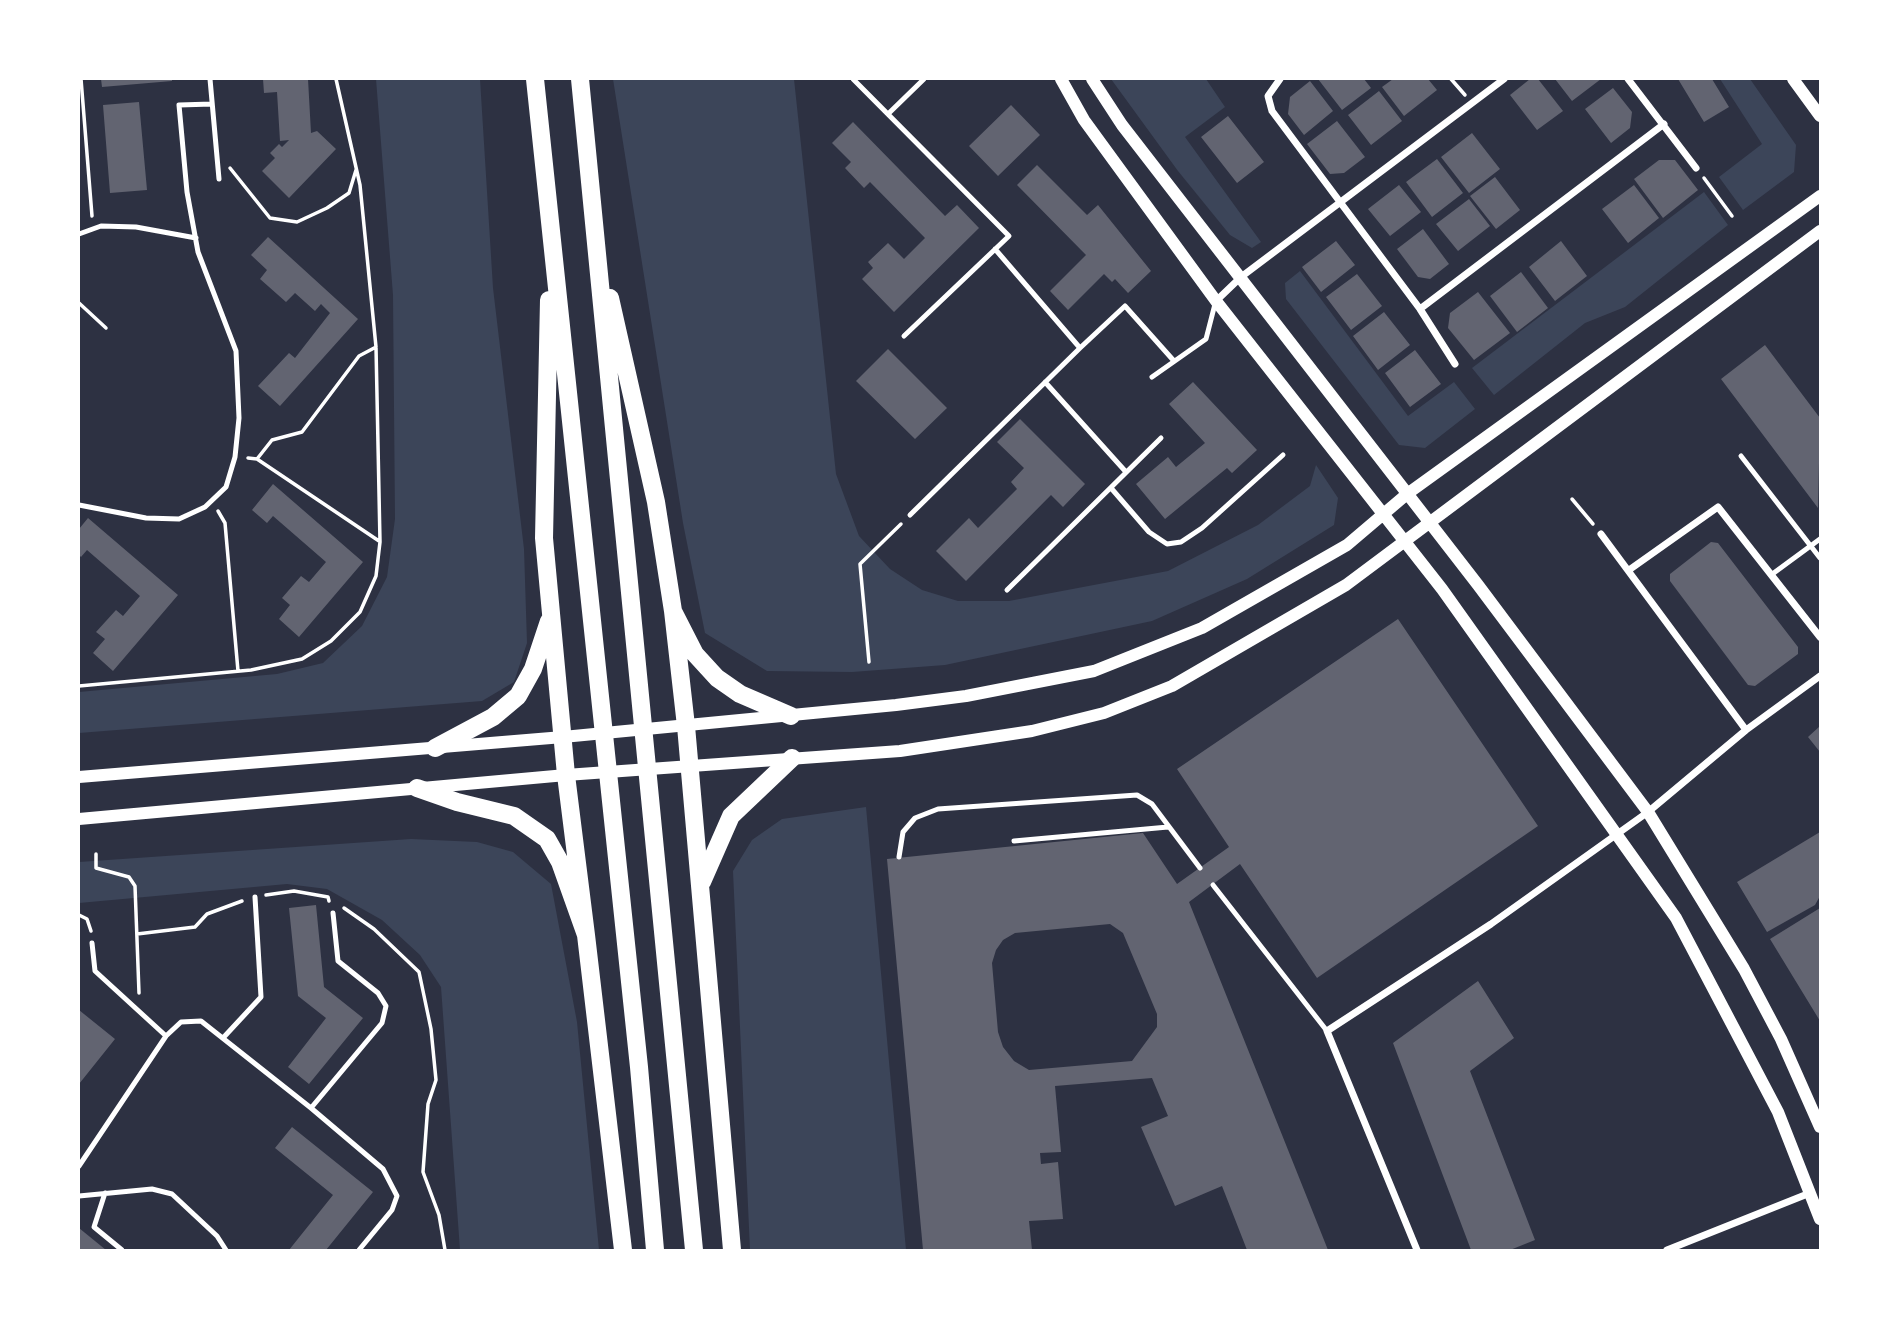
<!DOCTYPE html>
<style>
body{margin:0}
#map{position:relative;width:1899px;height:1329px;overflow:hidden;background:#2d3142;font-family:"Roboto Condensed",sans-serif}
canvas{display:block}
.frame{position:absolute;inset:0;border:80px solid #fff;pointer-events:none}
</style>
<div id="map">
<canvas width="1899" height="1329"></canvas>
<div class="frame"></div>
</div>
<script>
const context = document.querySelector('canvas').getContext('2d');
context.lineJoin = 'round';
function paint(path, color) {
  context.fillStyle = color;
  context.fill(path, 'evenodd');
}
function toPath(rows) {
  const path = new Path2D();
  for (const r of rows) {
    path.moveTo(r[0], r[1]);
    for (let i = 2; i < r.length; i += 2) path.lineTo(r[i], r[i + 1]);
  }
  return path;
}
function strokePath(path, color, width, dash) {
  context.strokeStyle = color;
  context.lineWidth = width;
  context.lineCap = dash ? 'butt' : 'round';
  context.setLineDash(dash || []);
  context.stroke(path);
}
paint(toPath([
 [376,79,480,79,493,288,524,549,527,643,514,682,482,701,79,733,79,692,277,674,323,663,362,626,387,577,395,519,393,295],
 [613,79,794,79,836,474,859,536,890,569,922,590,958,601,1009,601,1168,571,1258,525,1310,486,1316,465,1338,498,1334,525,1247,579,1152,621,945,665,852,672,767,671,705,633,683,523],
 [1111,79,1206,79,1225,107,1185,137,1261,242,1252,248,1230,235,1178,171],
 [1720,79,1750,79,1796,145,1794,172,1743,210,1719,177,1762,144],
 [1704,192,1728,225,1625,307,1585,323,1494,395,1472,368],
 [1300,271,1408,416,1454,382,1475,409,1425,448,1399,445,1286,299,1285,283],
 [866,807,906,1250,750,1250,733,871,752,840,782,819],
 [411,839,477,842,513,852,551,884,577,1022,599,1250,460,1250,441,987,420,955,382,920,327,889,287,884,79,903,79,862]
]), '#3c4559');
paint(toPath([
 [101,79,172,79,172,81,102,87],
 [263,79,308,79,311,133,317,131,336,149,289,198,262,171,275,158,270,153,279,144,282,147,289,140,280,141,277,92,264,93],
 [1318,79,1364,79,1371,88,1342,110],
 [1393,79,1428,79,1437,90,1404,116,1382,87],
 [1530,79,1538,79,1563,111,1537,130,1510,95],
 [1555,79,1601,79,1572,101],
 [1678,79,1712,79,1729,107,1704,122],
 [1310,81,1333,111,1304,135,1288,114,1290,97],
 [1613,88,1632,112,1630,128,1611,143,1585,109],
 [1379,91,1402,121,1371,145,1348,115],
 [139,102,147,190,110,193,103,105],
 [1011,105,1040,135,998,176,969,146],
 [1228,116,1264,162,1237,183,1201,137],
 [1337,121,1365,157,1344,173,1330,174,1307,144],
 [853,122,945,216,957,205,979,228,894,312,862,279,873,268,868,262,888,243,904,259,925,238,870,182,864,188,845,168,851,162,832,143],
 [1472,133,1500,169,1469,193,1441,157],
 [1437,159,1463,193,1432,217,1406,182],
 [1659,160,1675,160,1698,190,1663,218,1634,179],
 [1037,165,1087,215,1098,205,1151,271,1128,293,1115,279,1112,282,1104,274,1068,310,1050,291,1086,255,1017,185],
 [1495,177,1520,210,1496,229,1470,196],
 [1399,185,1421,212,1390,236,1368,209],
 [1634,185,1659,218,1628,243,1602,209],
 [1469,199,1490,226,1458,251,1436,224],
 [1423,229,1449,264,1430,279,1418,277,1397,249],
 [268,237,358,319,280,406,258,386,289,353,295,358,330,313,321,304,315,311,295,293,286,302,260,279,267,270,251,255],
 [1336,241,1355,265,1321,292,1302,267],
 [1561,241,1587,276,1555,301,1529,267],
 [1521,272,1548,308,1517,332,1490,296],
 [1357,274,1382,306,1351,330,1326,297],
 [1478,292,1510,333,1474,360,1448,328,1450,313],
 [1384,312,1410,345,1378,370,1353,336],
 [1765,345,1820,418,1818,508,1721,379],
 [888,349,947,408,915,439,856,381],
 [1415,350,1441,384,1410,407,1385,373],
 [1193,382,1257,450,1232,473,1227,468,1165,519,1136,484,1168,457,1176,467,1205,443,1169,404],
 [1020,419,1085,484,1063,507,1051,495,966,581,936,551,969,518,978,528,1017,489,1011,482,1024,468,997,442],
 [273,484,363,562,299,637,279,619,290,605,282,598,301,576,309,582,326,562,273,516,267,523,252,510],
 [88,518,178,595,113,671,93,653,105,639,96,632,116,610,123,616,140,596,87,550,81,557,79,555,79,529],
 [1711,542,1718,543,1798,647,1798,654,1755,686,1748,685,1670,581,1670,574],
 [1398,619,1538,826,1317,978,1240,864,1189,902,1328,1250,1247,1250,1222,1186,1175,1206,1141,1127,1168,1116,1152,1078,1055,1086,1061,1152,1040,1153,1041,1164,1058,1162,1063,1219,1029,1221,1032,1250,923,1250,887,859,1143,833,1177,884,1229,847,1177,769],
 [1110,924,1123,933,1157,1014,1157,1027,1132,1061,1029,1070,1014,1061,1003,1047,998,1032,992,963,996,950,1003,940,1015,933],
 [1820,726,1820,752,1808,737],
 [1820,832,1820,896,1815,905,1767,932,1737,882],
 [316,905,324,987,363,1018,309,1084,288,1067,326,1018,298,996,289,908],
 [1820,908,1820,1021,1770,939],
 [1478,981,1514,1038,1470,1071,1535,1240,1510,1250,1471,1250,1393,1043],
 [79,1010,115,1039,79,1084],
 [292,1127,373,1192,326,1250,289,1250,333,1195,275,1148],
 [79,1228,106,1250,79,1250]
]), '#626471');
strokePath(toPath([
 [81,79,92,216],
 [1451,79,1465,95],
 [230,168,270,218,297,222,327,208,349,193,356,170],
 [1704,178,1732,216],
 [79,303,106,328],
 [248,458,257,459,379,541],
 [257,459,272,440,302,432,359,356,376,347],
 [1572,499,1593,524],
 [218,511,225,523,238,671],
 [869,662,860,564,901,524],
 [79,686,251,670,302,659,331,641,360,612,376,576,380,542,376,347,360,185,336,79],
 [96,854,96,868,129,877,135,886,139,993],
 [266,895,294,891,328,897,329,901],
 [344,908,374,929,419,972,431,1029,436,1080,428,1104,423,1172,439,1215,445,1250],
 [79,915,87,919,91,931],
 [137,934,195,927,207,914,242,901]
]), '#fff', 3.5);
strokePath(toPath([
 [210,79,219,179],
 [853,79,1009,236,904,336],
 [888,114,924,79],
 [79,234,101,226,136,227,196,238],
 [1080,348,1125,306,1174,361],
 [1152,377,1206,339,1215,304],
 [1045,382,1126,472],
 [1741,456,1820,558],
 [1111,488,1149,532,1167,544,1181,542,1202,528,1283,455],
 [79,505,146,518,179,519,205,507,226,487,235,457,239,418,236,351,198,252,187,192,179,105,212,104],
 [910,515,1080,348,995,249],
 [1771,575,1820,539],
 [1007,590,1161,438],
 [1014,841,1168,827],
 [899,857,903,832,915,818,938,809,1137,795,1152,804,1200,868],
 [1213,885,1327,1031],
 [333,913,338,961,378,993,386,1006,382,1023,311,1108,383,1169,397,1196,392,1210,359,1250],
 [92,943,95,971,166,1036],
 [223,1038,261,997,255,897],
 [79,1166,166,1036,181,1022,201,1021,311,1108],
 [105,1193,94,1227,122,1250],
 [79,1196,152,1189,172,1194,217,1236,226,1250]
]), '#fff', 5);
strokePath(toPath([
 [1280,79,1268,96,1272,111,1420,309,1664,124],
 [1628,79,1696,168],
 [1216,301,1241,277,1504,79],
 [1420,309,1455,364],
 [1601,534,1746,730],
 [1629,570,1718,507,1820,637],
 [1417,1250,1327,1031,1491,924,1648,812,1746,730,1820,676],
 [1667,1250,1810,1193]
]), '#fff', 7);
strokePath(toPath([
 [1061,79,1084,120,1216,301,1442,589,1676,918,1778,1112,1820,1219],
 [1092,79,1122,125,1478,585,1648,812,1744,969,1781,1039,1820,1127],
 [1793,79,1820,116],
 [79,777,563,737,896,705,966,696,1094,671,1202,628,1347,545,1407,494,1820,196],
 [79,819,566,775,900,751,1032,731,1104,713,1172,686,1346,585,1820,231]
]), '#fff', 12);
strokePath(toPath([
 [535,79,639,1067,655,1250],
 [580,79,694,1250],
 [610,298,656,502,673,611,695,654,717,678,740,694,791,716],
 [549,300,544,538,566,775,586,935],
 [673,611,686,726,732,1250],
 [435,748,493,717,518,696,533,669,549,621],
 [417,788,457,802,514,816,547,839,560,862,586,935,623,1250],
 [702,882,731,816,792,758]
]), '#fff', 18);
</script>
